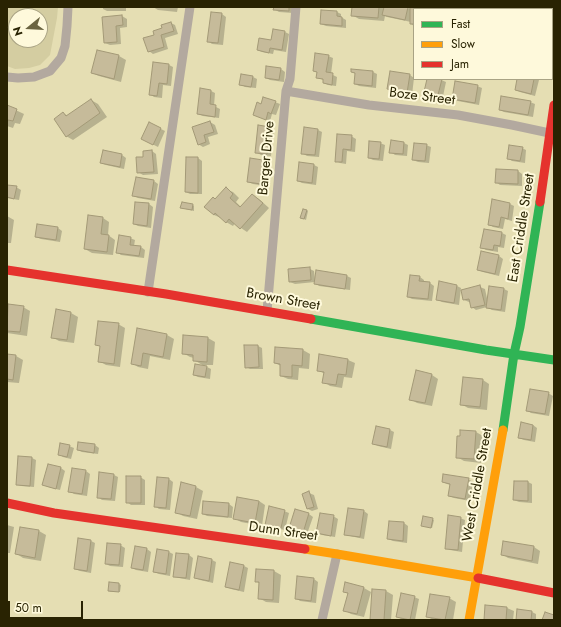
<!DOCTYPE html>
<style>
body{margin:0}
#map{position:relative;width:561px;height:627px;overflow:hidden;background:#e5deb3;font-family:Jost,sans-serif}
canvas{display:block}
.frame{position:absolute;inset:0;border:8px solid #292302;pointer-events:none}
.legend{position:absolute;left:413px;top:8px;width:140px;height:72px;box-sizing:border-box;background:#fef9db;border:1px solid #a9a384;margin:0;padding:5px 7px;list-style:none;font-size:12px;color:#292302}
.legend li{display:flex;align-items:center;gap:8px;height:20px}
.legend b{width:20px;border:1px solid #a9a384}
.north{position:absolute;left:8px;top:8px;width:40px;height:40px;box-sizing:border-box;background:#fef9db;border:1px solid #a9a384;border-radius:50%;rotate:252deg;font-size:11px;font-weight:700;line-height:16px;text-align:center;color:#292302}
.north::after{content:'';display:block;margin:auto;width:14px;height:18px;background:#6b6440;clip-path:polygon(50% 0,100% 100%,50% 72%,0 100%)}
.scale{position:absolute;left:8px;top:601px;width:75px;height:18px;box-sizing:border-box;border:2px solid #292302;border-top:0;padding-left:5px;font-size:12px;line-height:14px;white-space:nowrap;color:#292302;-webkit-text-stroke:3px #fef9db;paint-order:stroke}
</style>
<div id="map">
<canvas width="561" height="627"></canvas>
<div class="frame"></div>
<ul class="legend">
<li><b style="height:5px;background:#30b455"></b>Fast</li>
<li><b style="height:5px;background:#ff9f0a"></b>Slow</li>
<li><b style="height:5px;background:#e5322d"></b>Jam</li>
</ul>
<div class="north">N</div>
<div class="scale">50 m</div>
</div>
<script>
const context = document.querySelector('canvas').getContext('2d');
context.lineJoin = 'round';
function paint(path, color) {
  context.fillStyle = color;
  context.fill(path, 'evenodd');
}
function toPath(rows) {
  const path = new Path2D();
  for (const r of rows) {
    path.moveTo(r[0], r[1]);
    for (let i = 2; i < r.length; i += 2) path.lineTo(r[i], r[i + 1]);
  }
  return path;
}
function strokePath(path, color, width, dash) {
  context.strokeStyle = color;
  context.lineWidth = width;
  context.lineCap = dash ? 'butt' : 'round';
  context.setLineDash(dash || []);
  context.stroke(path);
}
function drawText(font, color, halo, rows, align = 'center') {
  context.font = font + ' Jost,sans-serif';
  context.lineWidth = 4;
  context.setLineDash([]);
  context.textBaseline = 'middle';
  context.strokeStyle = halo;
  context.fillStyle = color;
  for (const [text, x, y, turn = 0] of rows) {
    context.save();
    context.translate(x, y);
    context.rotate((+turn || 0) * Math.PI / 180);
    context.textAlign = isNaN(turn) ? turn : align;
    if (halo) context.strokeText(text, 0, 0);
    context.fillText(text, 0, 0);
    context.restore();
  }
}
paint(toPath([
 [7,7,58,7,57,18,50,55,40,65,29,68,15,69,7,66],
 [16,16,40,16,40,40,16,40]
]), '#d4cda1');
paint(toPath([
 [103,7,126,7,126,11,107,11,103,9],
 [153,7,178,7,177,12,158,10],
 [275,7,294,7,293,13,279,12,274,9],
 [353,7,411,7,412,8,412,9,433,8,434,9,414,9,414,26,411,24,411,22,387,17,385,16,384,21,359,19,352,15],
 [337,12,341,14,341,17,346,20,346,28,326,26,321,24],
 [212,13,222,14,226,17,223,45,212,44,208,41],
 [122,16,127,19,127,27,120,28,121,44,110,45,105,43,103,18],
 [171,23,175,25,178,34,165,38,168,49,153,54,149,51,155,35],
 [285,32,289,34,286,52,274,50,273,54,262,52,258,50],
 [97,51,119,56,126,60,121,82,99,76,92,73],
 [328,56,333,58,331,74,337,77,336,86,328,85,324,83,324,80,317,78,318,73,314,71],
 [154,63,169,65,173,67,171,86,163,85,162,98,154,97,150,94],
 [281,69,285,72,284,82,270,80,266,78],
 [352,72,373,72,377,74,376,88,359,86,355,84,356,74],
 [391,72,410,75,414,78,412,95,392,91,388,89],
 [253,77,257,79,256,88,245,87,240,84],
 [428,79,439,79,446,82,442,101,429,98,425,95],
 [518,79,537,79,539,80,535,96,520,92,516,90],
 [477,86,482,88,479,105,458,101,453,99],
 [211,91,215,93,214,106,220,109,219,118,203,116,198,114],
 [91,100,98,104,107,117,73,140,66,136,63,113,68,116],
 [275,102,280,104,276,115,272,114,270,121,254,115,261,105],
 [530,102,535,104,533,117,504,112,500,110],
 [7,106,24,114,20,124,15,123,13,128,7,126],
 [210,122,215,125,218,134,208,137,210,144,203,147,198,144],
 [149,123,165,131,158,147,146,141],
 [269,128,274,130,271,156,261,155,256,152],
 [318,130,322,132,319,157,307,156,302,153],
 [338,135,351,136,356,139,355,152,347,151,346,164,340,163,336,161],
 [392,142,404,143,408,145,407,156,395,155,391,152],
 [380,143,385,145,383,161,373,160,369,158],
 [426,145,431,147,429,163,418,162,413,160],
 [522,148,526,150,525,163,512,161,508,158],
 [152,151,156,154,158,174,143,175,138,172,144,158],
 [122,155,126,158,124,169,106,165,101,163],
 [187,158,198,158,202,161,202,194,190,194,186,192],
 [250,160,263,161,267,163,265,186,253,184,248,182],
 [314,165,318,167,316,185,302,183,298,181],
 [497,170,518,171,522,174,522,186,500,185,496,182],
 [154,181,158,184,155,201,138,198,134,196],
 [7,186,16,187,21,190,19,200,7,198],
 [226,189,233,192,239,198,236,202,242,208,253,195,259,199,269,208,247,232,241,228,235,223,233,226,226,222,222,218,221,218,214,215,216,200],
 [493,201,510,204,514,206,512,221,505,219,503,229,493,227,489,224],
 [136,203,149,204,153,207,151,228,138,226,134,224],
 [193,205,194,206,194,211,181,208],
 [306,210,308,211,306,220,301,218],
 [7,216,14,220,11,243,7,243],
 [103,218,109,222,108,235,115,240,113,255,92,253,85,249],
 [58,228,62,231,60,242,41,239,36,237],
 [484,230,502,233,506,235,504,248,498,247,498,252,486,250,482,247],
 [130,238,135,240,134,246,141,247,145,250,144,258,121,255,117,252],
 [499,256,503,259,499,276,483,272,478,270],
 [310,269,314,271,315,280,317,271,347,276,351,278,350,290,319,286,315,282,295,284,290,282],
 [420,277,424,280,424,283,430,283,434,286,432,301,412,299,408,297],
 [440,283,457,286,461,288,459,305,442,302,437,299],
 [480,287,485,289,488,303,504,289,508,291,505,312,492,310,487,307,476,310,472,307,471,302,469,302,464,300],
 [9,305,23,307,30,311,27,336,7,333,7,316],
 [56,311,71,313,78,317,74,343,59,341,52,337],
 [118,324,125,328,120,367,106,365,99,361,101,347,96,344],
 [138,329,167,335,174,339,170,360,150,356,148,369,138,367,132,363],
 [184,336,208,338,215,342,213,365,203,365,211,369,210,379,198,377,194,375,204,366,194,360,194,358,190,357,183,353],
 [258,346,262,348,263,369,250,369,246,367],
 [276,348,303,350,310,354,309,369,299,368,298,380,288,379,281,376,281,366,275,363],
 [7,355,16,356,23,360,19,383,7,382],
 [320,355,348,360,355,363,352,378,344,377,342,388,330,386,324,382,325,374,318,370],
 [432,375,438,379,432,406,417,403,410,399],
 [483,380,489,384,487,410,468,408,461,404],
 [548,393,553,396,549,416,531,413,527,410],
 [533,425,537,428,535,442,524,440,519,438],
 [377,427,390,430,394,432,391,449,378,446,374,444],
 [476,432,483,436,481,463,464,461,457,457],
 [79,443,95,445,99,448,98,454,82,452,78,450],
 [69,446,74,448,71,459,63,457,59,454],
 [32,458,36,460,34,487,21,486,17,484],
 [48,465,61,468,65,471,60,490,48,487,44,485],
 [86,471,90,474,87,496,74,494,70,491],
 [114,475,118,477,115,501,102,500,98,497],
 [140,477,145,480,145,505,131,505,127,502],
 [169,479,173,482,170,510,159,509,155,506],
 [468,479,473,482,470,501,454,498,449,496,451,485,447,484,443,482],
 [528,482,532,484,532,503,519,502,514,500],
 [182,484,196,487,203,491,197,519,183,516,176,512],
 [309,493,314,495,318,509,312,511,308,509,303,494],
 [259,501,265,505,262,526,241,522,234,518],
 [229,504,233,507,232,518,207,516,203,514],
 [296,510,309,514,313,517,307,534,294,530,290,528],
 [284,511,289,513,285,530,270,527,266,524],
 [364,511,368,514,364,539,350,536,345,534],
 [333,516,338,519,335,537,322,535,318,533],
 [460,518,465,520,462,552,450,550,446,548],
 [432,519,434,520,432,528,424,526],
 [390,522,404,523,408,526,407,543,393,541,388,539],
 [7,525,14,527,10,553,7,553],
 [39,531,46,535,41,561,23,558,17,554],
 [91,541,95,543,91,573,80,571,75,569],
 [120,545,125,548,123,567,110,566,106,564],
 [534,547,540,551,538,564,508,558,502,554],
 [147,549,151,552,148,572,136,570,132,568],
 [169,552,173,554,170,576,159,574,154,572],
 [177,554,189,555,193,558,190,580,179,578,174,576],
 [199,557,212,560,216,562,213,583,200,580,195,578],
 [244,566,248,568,244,592,231,589,226,587],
 [257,570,274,571,281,575,279,603,266,602,259,598,260,584,256,581],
 [298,578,314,579,318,582,316,603,300,601,296,598],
 [110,583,119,584,121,585,120,592,111,592,109,591],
 [346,583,364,588,371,592,364,617,351,614,344,610,349,594,344,592],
 [386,591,393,595,391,620,371,620],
 [414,597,419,599,415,620,401,619,397,616],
 [449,598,456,602,453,620,433,620,427,616],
 [486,606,507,608,514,611,513,620,485,620],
 [518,611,532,612,536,614,536,620,517,620]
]), '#0003');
const building = toPath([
 [274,7,289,7,289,11,273,10,274,7],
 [352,7,379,7,378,18,351,16,352,7],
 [384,7,408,7,405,20,382,15,384,7],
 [433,7,433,9,414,9,414,24,410,24,410,8,433,7],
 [321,10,337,11,337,16,342,17,342,26,320,24,321,10],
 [211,12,222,13,218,43,207,42,211,12],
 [122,15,123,25,116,26,117,42,104,43,102,17,122,15],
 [171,22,174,31,161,35,164,47,148,52,143,38,154,35,153,31,162,28,161,25,171,22],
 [273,29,285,31,282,50,270,48,269,53,257,50,259,38,271,40,273,29],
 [97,50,119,55,114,79,91,73,97,50],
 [315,53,329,55,326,72,333,73,332,85,323,83,323,79,316,78,317,72,313,71,315,53],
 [153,62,169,64,167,84,159,83,157,96,149,95,153,62],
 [266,66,281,68,279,80,265,78,266,66],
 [351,69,373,71,372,86,354,84,355,73,351,72,351,69],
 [390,71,410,74,407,93,387,89,390,71],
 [241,74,253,76,251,87,239,85,241,74],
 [427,79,442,79,437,99,423,96,427,79],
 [517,79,534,79,531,94,515,90,517,79],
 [455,81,478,85,475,103,452,99,455,81],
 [200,88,211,90,210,104,216,105,215,117,197,114,200,88],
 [501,96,531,101,528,115,499,110,501,96],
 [263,97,276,101,271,114,268,112,266,120,253,115,257,102,261,104,263,97],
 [91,99,100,113,66,137,54,119,63,112,66,116,91,99],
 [7,105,17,109,13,121,8,120,7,124,7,105],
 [210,121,214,132,204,135,206,142,198,145,192,127,210,121],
 [149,122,161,128,153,145,141,139,149,122],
 [258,125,270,127,267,154,255,153,258,125],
 [304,127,318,129,315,155,301,154,304,127],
 [337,134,352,135,351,150,343,149,342,162,335,162,337,134],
 [391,140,404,142,403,154,389,153,391,140],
 [369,141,381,142,379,159,368,158,369,141],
 [414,143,427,144,425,161,412,160,414,143],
 [509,145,523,147,520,161,507,159,509,145],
 [103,150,122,154,120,167,100,163,103,150],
 [152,150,154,172,137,173,136,157,143,157,143,151,152,150],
 [186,157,198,157,198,193,185,192,186,157],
 [250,158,263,160,261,184,247,182,250,158],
 [299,162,314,164,312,183,297,181,299,162],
 [496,169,518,170,518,184,495,183,496,169],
 [136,177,154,180,151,199,132,196,136,177],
 [7,185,17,186,14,199,7,197,7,185],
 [226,187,233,194,230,198,240,207,252,194,263,203,240,229,229,219,226,223,215,213,214,215,204,207,213,197,215,199,226,187],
 [492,199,510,203,508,219,501,217,499,227,488,225,492,199],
 [135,202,149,203,147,226,133,224,135,202],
 [182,202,193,204,192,210,180,208,182,202],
 [303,209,307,210,304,219,300,218,303,209],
 [88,215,103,217,101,234,109,235,107,252,84,249,88,215],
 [37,224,58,227,56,240,35,237,37,224],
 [484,229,502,232,500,246,494,245,493,250,480,248,484,229],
 [119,235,131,237,130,245,141,246,139,256,116,253,119,235],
 [481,251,499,255,495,274,477,270,481,251],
 [310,267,311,280,289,282,288,269,310,267],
 [316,270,347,275,345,289,314,284,316,270],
 [410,275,420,276,419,281,430,282,428,299,407,297,410,275],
 [439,281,457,285,454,303,436,300,439,281],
 [480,285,485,305,471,308,469,299,463,300,461,290,480,285],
 [489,286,504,288,501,310,486,308,489,286],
 [8,304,24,306,20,332,7,331,8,304],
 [56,309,71,312,67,340,51,338,56,309],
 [98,321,119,323,114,364,98,362,100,346,95,345,98,321],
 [137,328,167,334,163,357,143,353,141,366,131,364,137,328],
 [183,335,208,337,207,362,193,361,193,355,182,354,183,335],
 [244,345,258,345,259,367,245,368,244,345],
 [275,347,303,349,302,366,292,365,292,377,280,376,280,364,274,363,275,347],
 [7,354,16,355,13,380,7,379,7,354],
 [319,354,348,359,346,375,338,374,336,385,322,383,324,372,317,371,319,354],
 [195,364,207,366,205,377,193,375,195,364],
 [416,370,432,374,425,403,409,400,416,370],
 [463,377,483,379,480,407,460,405,463,377],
 [530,389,549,392,545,414,526,411,530,389],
 [521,422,533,425,531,440,518,438,521,422],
 [376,426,390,429,387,447,372,444,376,426],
 [460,430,476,431,474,459,456,458,457,436,460,436,460,430],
 [78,442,95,444,94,453,77,450,78,442],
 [60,443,70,445,67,457,58,455,60,443],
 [18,456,32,457,30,486,16,485,18,456],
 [48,464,61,467,56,489,42,485,48,464],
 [72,468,86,470,82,494,68,492,72,468],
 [99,472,114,474,111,499,97,498,99,472],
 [443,474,469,478,465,499,448,496,450,484,442,482,443,474],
 [126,476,141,476,141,503,126,503,126,476],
 [157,477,169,478,166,508,154,507,157,477],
 [514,481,528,481,528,501,513,500,514,481],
 [181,482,196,486,190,516,175,513,181,482],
 [309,491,314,507,307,509,302,494,309,491],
 [237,497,259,501,255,523,233,519,237,497],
 [203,501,229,503,228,517,202,514,203,501],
 [269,506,285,510,281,528,265,525,269,506],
 [348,508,364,510,360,537,344,535,348,508],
 [295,509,309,513,303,533,289,528,295,509],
 [320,513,334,515,331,536,316,533,320,513],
 [448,515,461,517,458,550,445,549,448,515],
 [423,516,433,518,431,528,421,526,423,516],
 [389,521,404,522,403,541,387,539,389,521],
 [20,527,39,530,35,558,15,554,20,527],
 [78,538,91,540,87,571,74,569,78,538],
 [503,541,534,546,532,561,501,555,503,541],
 [107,543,121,544,119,565,105,564,107,543],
 [135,546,147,548,143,570,131,568,135,546],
 [157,549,169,551,166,574,153,572,157,549],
 [176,553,189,554,186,578,173,577,176,553],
 [198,556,212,559,209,581,194,578,198,556],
 [230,562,244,565,239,590,225,587,230,562],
 [256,569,274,570,273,600,258,599,259,582,255,582,256,569],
 [297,576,314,578,311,601,295,599,297,576],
 [109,582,119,583,119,592,108,591,109,582],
 [345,582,364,587,357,614,343,611,348,593,343,592,345,582],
 [372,589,386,590,384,620,370,620,372,589],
 [401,593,415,596,410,620,396,617,401,593],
 [430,594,450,597,445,620,426,617,430,594],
 [485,605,507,607,506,620,484,620,485,605],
 [517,609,532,611,531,620,516,620,517,609],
 [545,612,554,615,554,620,542,620,545,612]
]);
paint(building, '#c6bb9a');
strokePath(building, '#a39977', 1);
strokePath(toPath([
 [7,77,18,78,34,77,50,71,61,58,65,46,67,26,68,7],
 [286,91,369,105,458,115,512,125,554,134],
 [148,292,190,7],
 [267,311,286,91,290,79,296,7],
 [322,620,337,554]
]), '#b3a99f', 9);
strokePath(toPath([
 [311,319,486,350,554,360],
 [503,430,514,354,520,327,540,202]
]), '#30b455', 9);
strokePath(toPath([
 [305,549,337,554,478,578],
 [469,620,503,430]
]), '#ff9f0a', 9);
strokePath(toPath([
 [540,202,554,105],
 [7,270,166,294,311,319],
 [7,503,54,513,305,549],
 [478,578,554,593]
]), '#e5322d', 9);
drawText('14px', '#292302', '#fef9db', [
 ["Boze Street",422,97,7],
 ["Barger Drive",267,158,-85],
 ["East Criddle Street",522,228,-81],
 ["Brown Street",283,300,10],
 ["West Criddle Street",478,485,-80],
 ["Dunn Street",283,532,8]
]);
</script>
